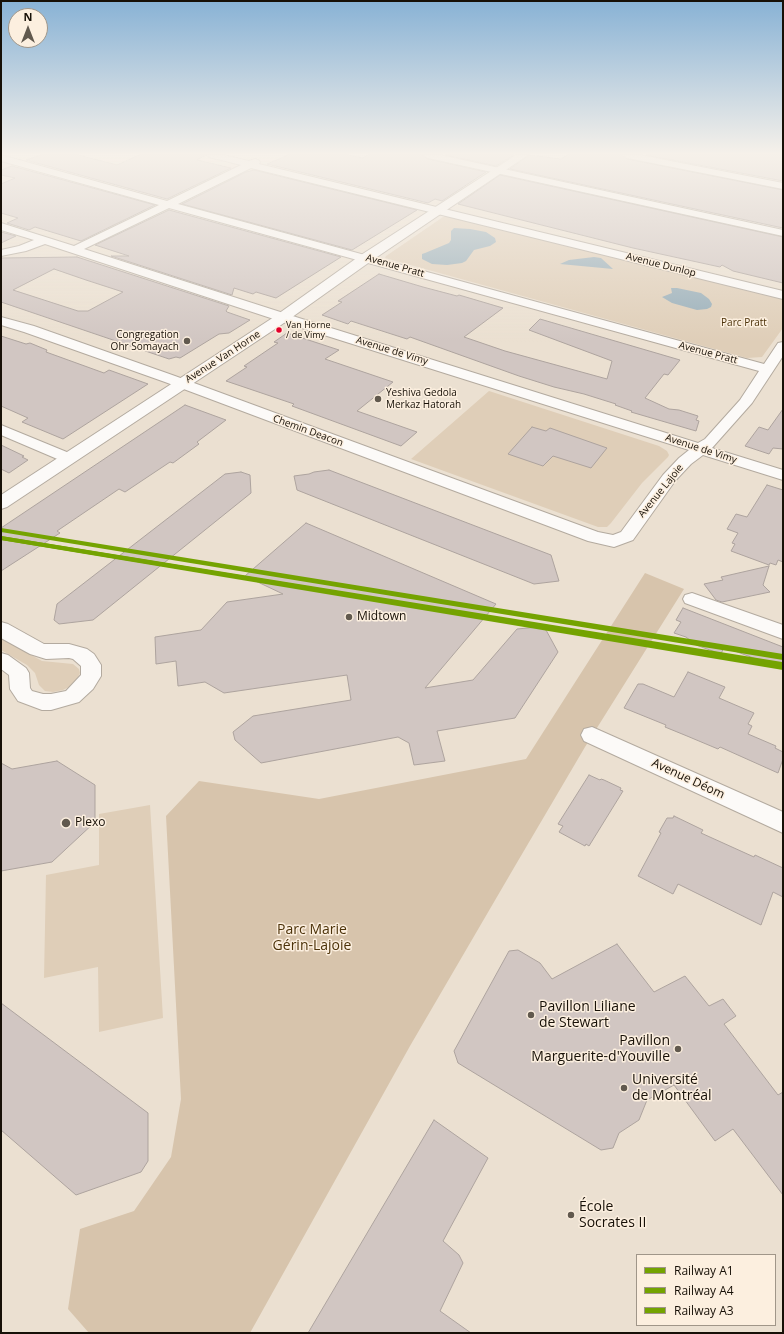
<!DOCTYPE html>
<meta charset="utf-8">
<style>
body{margin:0}
#map{position:relative;width:784px;height:1334px;overflow:hidden;background:#ebe0d1;font-family:"Open Sans",sans-serif}
canvas{display:block}
.frame{position:absolute;inset:0;border:2px solid #171007;pointer-events:none}
.legend{position:absolute;left:636px;top:1254px;width:140px;height:72px;box-sizing:border-box;background:#fcefdf;border:1px solid #a09689;margin:0;padding:5px 7px;list-style:none;font-size:12px;color:#171007}
.legend li{display:flex;align-items:center;gap:8px;height:20px}
.legend b{width:20px;border:1px solid #a09689}
.north{position:absolute;left:8px;top:8px;width:40px;height:40px;box-sizing:border-box;background:#fcefdf;border:1px solid #a09689;border-radius:50%;rotate:0deg;font-size:11px;font-weight:700;line-height:16px;text-align:center;color:#171007}
.north::after{content:'';display:block;margin:auto;width:14px;height:18px;background:#61594e;clip-path:polygon(50% 0,100% 100%,50% 72%,0 100%)}
</style>
<div id="map">
<canvas width="784" height="1334"></canvas>
<div class="frame"></div>
<ul class="legend">
<li><b style="height:5px;background:#74a301"></b>Railway A1</li>
<li><b style="height:5px;background:#74a301"></b>Railway A4</li>
<li><b style="height:5px;background:#74a301"></b>Railway A3</li>
</ul>
<div class="north">N</div>
</div>
<script>
const context = document.querySelector('canvas').getContext('2d');
context.lineJoin = 'round';
function paint(path, color) {
  context.fillStyle = color;
  context.fill(path, 'evenodd');
}
function toPath(rows) {
  const path = new Path2D();
  for (const r of rows) {
    path.moveTo(r[0], r[1]);
    for (let i = 2; i < r.length; i += 2) path.lineTo(r[i], r[i + 1]);
  }
  return path;
}
function strokePath(path, color, width, dash) {
  context.strokeStyle = color;
  context.lineWidth = width;
  context.lineCap = dash ? 'butt' : 'round';
  context.setLineDash(dash || []);
  context.stroke(path);
}
function drawText(font, color, halo, rows, align = 'center') {
  context.font = font + ' "Open Sans",sans-serif';
  context.lineWidth = 3;
  context.setLineDash([]);
  context.textBaseline = 'middle';
  context.strokeStyle = halo;
  context.fillStyle = color;
  for (const [text, x, y, turn = 0] of rows) {
    context.save();
    context.translate(x, y);
    context.rotate((+turn || 0) * Math.PI / 180);
    context.textAlign = isNaN(turn) ? turn : align;
    if (halo) context.strokeText(text, 0, 0);
    context.fillText(text, 0, 0);
    context.restore();
  }
}
paint(toPath([
 [443,217,449,217,783,299,783,328,762,357,747,358,385,258,386,256],
 [489,391,659,446,667,451,669,455,668,457,642,483,611,523,607,527,598,527,411,459],
 [1,638,42,661,73,664,79,669,80,673,77,679,69,687,63,690,53,692,45,691,39,685,35,673,27,665,1,650],
 [150,805,163,1018,99,1032,98,967,44,978,46,875,99,865,99,814]
]), '#dfceb8');
paint(toPath([
 [645,573,684,589,585,747,515,866,410,1046,250,1333,89,1333,68,1309,80,1229,134,1211,171,1157,181,1099,166,816,199,781,319,799,526,759]
]), '#d7c4ac');
paint(toPath([
 [454,228,470,229,486,232,495,238,496,242,490,246,474,250,466,261,462,263,447,265,432,264,422,259,422,254,425,253,449,243,451,240,451,231],
 [594,257,601,258,613,269,560,264,569,260],
 [671,288,677,288,701,293,709,299,712,304,711,307,707,309,697,310,672,303,662,297,672,293]
]), '#98aeb9');
const building = toPath([
 [41,155,79,155,117,165,139,155,206,155,197,160,231,168,167,199,26,160,41,155],
 [288,155,349,155,362,158,368,155,422,155,428,159,486,172,442,201,435,199,428,203,267,164,288,155],
 [446,155,514,155,496,166,446,155],
 [529,155,561,159,567,155,621,155,627,159,783,190,783,228,510,169,529,155],
 [646,155,783,155,783,181,646,155],
 [12,166,155,205,81,241,35,227,29,230,7,223,18,218,1,213,1,184,15,178,1,175,1,170,12,166],
 [254,170,417,210,352,250,182,204,246,172,254,170],
 [500,175,783,237,783,283,733,271,722,265,720,267,633,248,458,204,500,175],
 [169,210,341,257,276,298,256,292,253,294,234,288,232,295,111,256,129,256,95,245,169,210],
 [1,232,16,236,1,243,1,232],
 [77,257,229,306,226,311,227,312,250,320,229,333,219,334,180,358,176,357,169,359,1,302,1,258,77,257],
 [54,269,86,280,123,292,88,311,78,311,13,290,54,269],
 [379,274,423,287,457,296,459,295,503,308,464,337,505,351,607,379,612,361,529,330,540,319,680,360,668,375,664,374,645,398,669,409,679,410,698,416,696,420,699,421,696,431,631,412,632,411,615,405,616,404,584,394,554,387,519,376,410,337,407,339,351,321,348,324,322,315,342,302,338,301,379,274],
 [287,333,339,350,325,359,393,382,357,411,417,432,401,446,292,406,294,404,226,381,247,367,244,366,278,343,274,342,287,333],
 [1,336,26,344,30,343,47,350,46,352,104,373,109,370,148,384,63,439,22,422,28,418,1,406,1,336],
 [185,405,226,420,197,442,199,444,173,463,170,462,125,492,119,489,57,531,60,533,1,571,1,528,185,405],
 [783,409,783,449,773,448,769,454,745,446,759,427,768,430,783,409],
 [532,427,546,431,550,428,607,448,591,468,553,456,543,466,508,454,532,427],
 [1,445,24,456,22,457,28,460,9,473,1,469,1,445],
 [329,470,551,555,559,581,534,584,297,490,294,476,309,474,314,472,329,470],
 [241,472,250,475,251,493,93,620,59,624,54,620,57,604,225,474,241,472],
 [767,485,783,490,783,562,778,560,776,565,770,563,769,565,731,551,735,544,732,543,738,533,727,529,736,514,747,517,767,485],
 [306,523,496,604,425,688,473,680,517,629,538,627,546,630,558,652,515,718,437,731,445,761,414,765,409,743,398,737,261,763,235,740,233,732,253,716,351,700,347,675,224,693,205,682,178,686,176,661,156,664,155,637,201,630,227,602,283,594,245,576,306,523],
 [769,566,763,585,770,592,722,602,716,600,704,584,723,580,721,577,769,566],
 [683,608,783,647,783,669,724,647,721,654,696,645,686,637,674,633,681,622,676,620,683,608],
 [688,672,725,687,719,698,754,713,748,724,752,726,748,734,776,746,775,748,783,752,783,759,778,773,720,747,718,749,687,736,665,727,666,725,624,708,638,684,643,684,674,697,688,672],
 [57,761,95,785,95,822,52,862,1,871,1,763,12,769,57,761],
 [589,775,600,780,601,779,604,780,621,788,620,790,623,791,589,846,586,844,585,846,559,832,563,826,558,824,589,775],
 [674,816,703,830,701,833,754,857,755,855,783,868,783,897,773,892,761,925,678,884,673,894,638,876,661,833,659,832,667,818,673,818,674,816],
 [617,944,654,992,685,976,709,1006,723,999,736,1016,724,1024,778,1095,783,1092,783,1195,733,1129,715,1141,674,1085,647,1100,639,1120,619,1133,613,1148,601,1150,458,1063,454,1051,509,951,518,950,540,963,552,979,617,944],
 [1,1003,148,1113,148,1161,141,1172,76,1195,1,1130,1,1003],
 [434,1120,488,1158,443,1241,459,1255,463,1263,440,1311,471,1333,308,1333,434,1120]
]);
paint(building, '#d1c6c2');
strokePath(building, '#ada39e', 1);
const minor = toPath([
 [1,155,167,201,241,165,209,157,207,155,223,155,249,161,255,159,258,160,260,162,259,164,783,291,783,299,251,168,178,204,764,364,778,343,783,342,783,356,752,403,712,448,783,470,783,480,703,455,691,464,675,481,633,540,614,547,588,541,165,382,24,332,1,325,1,317,34,326,175,376,598,532,613,535,621,532,663,475,679,458,689,450,289,324,45,244,26,251,1,256,1,250,19,246,34,240,1,230,1,223,74,246,159,205,1,161,1,155],
 [169,208,759,371,740,400,705,439,698,443,299,318,84,249,169,208],
 [423,155,440,155,783,230,783,236,428,158,423,155],
 [622,155,640,155,783,183,783,189,627,158,622,155],
 [1,425,74,455,76,458,74,461,68,463,62,461,1,435,1,425],
 [692,593,783,625,783,639,685,603,683,599,685,595,692,593],
 [1,622,8,624,44,644,69,644,87,649,94,654,101,665,101,676,93,689,79,702,51,710,42,710,18,701,10,689,9,675,1,669,1,653,8,655,26,668,29,673,30,688,32,691,43,694,51,694,66,691,81,675,81,666,73,659,69,658,46,659,30,654,1,638,1,622],
 [592,727,783,812,783,833,584,741,581,735,584,729,592,727]
]);
const major = toPath([
 [516,155,528,155,371,261,281,325,7,507,1,509,1,495,271,319,361,255,516,155]
]);
strokePath(minor, '#b3aa9f', 2);
strokePath(major, '#b3aa9f', 2);
paint(minor, '#fcfaf8');
paint(major, '#fcfaf8');
paint(toPath([
 [1,536,783,664,783,670,1,540,1,536]
]), '#74a301');
paint(toPath([
 [1,528,783,654,783,660,1,532,1,528]
]), '#74a301');
paint(toPath([
 [1,536,782,662,783,663,783,667,1,540,1,536]
]), '#74a301');
const sky = context.createLinearGradient(0, 0, 0, 342);
sky.addColorStop(0, '#88b2d5');
sky.addColorStop(0.45, '#f6f1ea');
sky.addColorStop(1, '#f6f1ea00');
context.fillStyle = sky;
context.fillRect(0, 0, 784, 342);
for (const [x, y, r, color] of [
 [279,330,3.5,"#e4002b"],
 [187,341,4,"#61594e"],
 [378,399,4,"#61594e"],
 [349,617,4,"#61594e"],
 [66,823,5,"#61594e"],
 [531,1015,4,"#61594e"],
 [678,1049,4,"#61594e"],
 [624,1088,4,"#61594e"],
 [571,1215,4,"#61594e"]
]) {
  const dot = new Path2D();
  dot.arc(x, y, r, 0, 2 * Math.PI);
  context.fillStyle = color;
  context.fill(dot);
  strokePath(dot, '#fcefdf', 1.5);
}
drawText('9px', '#171007', '#fcefdf', [
 ["Van Horne",286,325],
 ["/ de Vimy",286,335]
], 'left');
drawText('10px', '#171007', '#fcefdf', [
 ["Avenue Dunlop",661,265,14],
 ["Avenue Pratt",395,266,16],
 ["Avenue de Vimy",392,351,17],
 ["Avenue Pratt",708,353,15],
 ["Avenue Van Horne",223,357,-33],
 ["Chemin Deacon",308,431,20],
 ["Avenue de Vimy",701,449,18],
 ["Avenue Lajoie",661,491,-51]
]);
drawText('10px', '#4c3209', '#fcefdf', [
 ["Parc Pratt",744,323]
]);
drawText('10px', '#171007', '#fcefdf', [
 ["Congregation",179,335],
 ["Ohr Somayach",179,347],
 ["Yeshiva Gedola",386,393,"left"],
 ["Merkaz Hatorah",386,405,"left"]
], 'right');
drawText('12px', '#171007', '#fcefdf', [
 ["Midtown",357,617],
 ["Plexo",75,823]
], 'left');
drawText('12px', '#171007', '#fcefdf', [
 ["Avenue Déom",688,779,25]
]);
drawText('14px', '#4c3209', '#fcefdf', [
 ["Parc Marie",312,930],
 ["Gérin-Lajoie",312,946]
]);
drawText('14px', '#171007', '#fcefdf', [
 ["Pavillon Liliane",539,1007],
 ["de Stewart",539,1023],
 ["Pavillon",670,1041,"right"],
 ["Marguerite-d'Youville",670,1057,"right"],
 ["Université",632,1080],
 ["de Montréal",632,1096],
 ["École",579,1207],
 ["Socrates II",579,1223]
], 'left');
</script>
